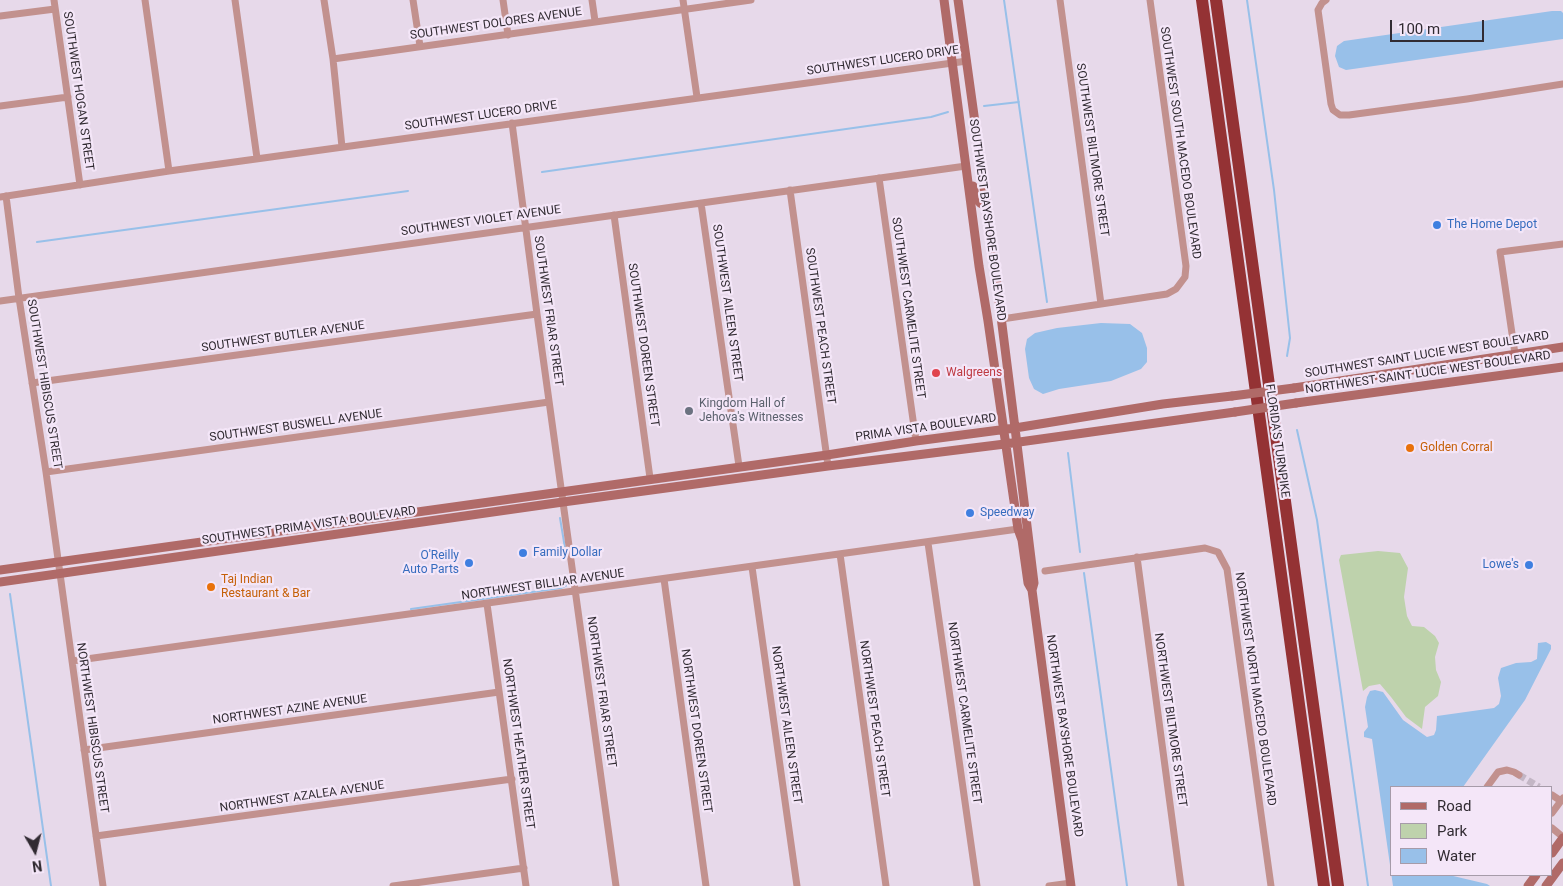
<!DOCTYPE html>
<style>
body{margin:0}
#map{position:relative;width:1563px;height:886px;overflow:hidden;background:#e7d9ea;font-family:Roboto,sans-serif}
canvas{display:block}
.legend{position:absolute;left:1390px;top:786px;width:162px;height:90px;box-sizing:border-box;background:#f4e6f8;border:1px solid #a69ba9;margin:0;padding:6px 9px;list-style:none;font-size:15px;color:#312b32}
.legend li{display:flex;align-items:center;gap:10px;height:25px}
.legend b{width:25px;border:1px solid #a69ba9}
.north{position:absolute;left:10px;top:826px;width:50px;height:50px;-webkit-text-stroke:4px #f4e6f8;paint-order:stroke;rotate:172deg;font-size:14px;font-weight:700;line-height:20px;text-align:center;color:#312b32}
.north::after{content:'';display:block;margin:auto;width:18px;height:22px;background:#312b32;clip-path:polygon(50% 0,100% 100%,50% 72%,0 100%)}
.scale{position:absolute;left:1390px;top:20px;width:94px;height:22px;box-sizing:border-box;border:2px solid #312b32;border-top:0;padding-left:6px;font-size:15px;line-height:18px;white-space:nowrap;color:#312b32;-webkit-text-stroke:4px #f4e6f8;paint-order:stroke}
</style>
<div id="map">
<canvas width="1563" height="886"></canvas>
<ul class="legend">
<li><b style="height:6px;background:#b06a68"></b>Road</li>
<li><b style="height:14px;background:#bed2ac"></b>Park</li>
<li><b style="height:14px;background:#98c0e9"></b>Water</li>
</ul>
<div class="north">N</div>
<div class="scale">100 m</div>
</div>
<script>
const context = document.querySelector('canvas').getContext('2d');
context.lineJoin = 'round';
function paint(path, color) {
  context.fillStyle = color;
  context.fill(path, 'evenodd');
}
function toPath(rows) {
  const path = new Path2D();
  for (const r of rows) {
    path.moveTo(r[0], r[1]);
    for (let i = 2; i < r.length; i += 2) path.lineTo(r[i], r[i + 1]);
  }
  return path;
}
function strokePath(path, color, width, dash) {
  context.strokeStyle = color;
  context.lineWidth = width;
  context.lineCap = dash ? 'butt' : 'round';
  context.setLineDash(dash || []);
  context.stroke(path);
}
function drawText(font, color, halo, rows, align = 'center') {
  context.font = font + ' Roboto,sans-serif';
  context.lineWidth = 4.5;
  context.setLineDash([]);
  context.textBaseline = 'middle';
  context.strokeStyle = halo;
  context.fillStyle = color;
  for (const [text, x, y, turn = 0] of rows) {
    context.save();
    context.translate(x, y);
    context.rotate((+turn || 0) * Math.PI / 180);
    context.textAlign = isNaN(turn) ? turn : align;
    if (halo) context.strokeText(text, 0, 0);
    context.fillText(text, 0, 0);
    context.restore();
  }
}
paint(toPath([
 [1378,551,1400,553,1408,568,1404,597,1407,616,1412,626,1424,627,1435,636,1439,643,1435,657,1436,670,1441,682,1438,696,1425,707,1422,729,1406,717,1391,697,1380,684,1369,686,1363,691,1339,560,1341,555]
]), '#bed2ac');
paint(toPath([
 [1552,11,1561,11,1563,13,1563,39,1346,70,1339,67,1335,56,1337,46,1344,41],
 [1101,323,1130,324,1142,333,1147,348,1147,362,1141,369,1111,381,1059,389,1043,394,1034,389,1029,378,1025,349,1027,339,1035,333,1057,328],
 [1546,642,1551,645,1551,649,1525,700,1463,787,1392,787,1392,875,1449,875,1487,884,1490,886,1393,886,1372,739,1364,737,1364,732,1368,727,1365,707,1367,697,1370,691,1375,690,1383,692,1403,720,1427,737,1434,735,1436,730,1437,716,1494,708,1499,704,1501,696,1498,678,1501,668,1516,663,1531,662,1537,659,1538,643]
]), '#98c0e9');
strokePath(toPath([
 [1004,0,1047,302],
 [1247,0,1274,190,1290,338,1287,356],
 [984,106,1019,102],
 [542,172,931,117,948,112],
 [37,242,408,191],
 [1297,430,1317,520,1368,886],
 [1068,453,1080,552],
 [560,518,566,554],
 [1084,573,1127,886],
 [10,594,51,886],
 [411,609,561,588,567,585,569,579,569,576]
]), '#98c0e9', 2);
strokePath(toPath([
 [1519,775,1539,787]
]), '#c3b6c5', 7, [7, 3.5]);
strokePath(toPath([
 [54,0,80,185],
 [145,0,169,171],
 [235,0,257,158],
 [324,0,333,59,342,147],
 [413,0,420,46],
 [503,0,508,35],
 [592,0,595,21],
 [683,0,697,97],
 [1060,0,1101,304],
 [1326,0,1322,3,1318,10,1331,104,1333,110,1340,115,1349,115,1467,99,1563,84],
 [0,16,55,9],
 [333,59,751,0],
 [0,106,68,97],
 [512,123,537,314,616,886],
 [879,178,916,441],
 [790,190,828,466],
 [6,196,19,298,46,472,103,886],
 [0,197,169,171,967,61],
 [701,203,739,466],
 [614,215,650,478],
 [0,301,966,166],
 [1002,319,1167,294,1176,289,1185,277,1186,266,1150,0],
 [1515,354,1500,252,1563,244],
 [32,383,537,314],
 [46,472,549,402],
 [928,543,977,886],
 [840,554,886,886],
 [1137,557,1181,886],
 [752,567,797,886],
 [1045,571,1205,548,1218,552,1227,569,1271,886],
 [664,579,706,886],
 [487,604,526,886],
 [72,661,1018,529],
 [84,750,499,692],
 [1487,787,1498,772,1507,770,1514,772,1519,775],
 [1552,795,1561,801],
 [1552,813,1563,798],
 [1552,828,1563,837],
 [96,836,512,779],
 [393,886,524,868],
 [1049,886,1071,883]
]), '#c2918e', 7);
strokePath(toPath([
 [944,0,979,266,988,321,1018,529,1022,540,1028,583,1032,590,1071,886],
 [958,0,992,245,1015,428,1034,583,1032,590],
 [973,186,975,196,980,203,986,206],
 [1294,388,1563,347],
 [1296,403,1563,367],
 [0,570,827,455,916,441,1015,428,1163,404,1232,396],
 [0,582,563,502,828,466,1005,444,1235,412],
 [1552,853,1563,838],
 [1528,886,1536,875],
 [1546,886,1563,863]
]), '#b06a68', 9);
strokePath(toPath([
 [1202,0,1324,886],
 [1216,0,1338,886]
]), '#943234', 12);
strokePath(toPath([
 [1232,396,1294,388],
 [1235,412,1296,403]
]), '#b06a68', 9);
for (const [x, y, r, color] of [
 [1437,225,5,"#3f7fe0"],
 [936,373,5,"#e0444e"],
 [689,411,5,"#6b7280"],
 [1410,448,5,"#e8710a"],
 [970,513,5,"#3f7fe0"],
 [523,553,5,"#3f7fe0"],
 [469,563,5,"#3f7fe0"],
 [1529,565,5,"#3f7fe0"],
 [211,587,5,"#e8710a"]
]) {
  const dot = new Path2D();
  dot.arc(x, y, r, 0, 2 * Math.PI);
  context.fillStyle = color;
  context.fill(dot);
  strokePath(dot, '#f4e6f8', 2);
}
drawText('12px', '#312b32', '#f4e6f8', [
 ["SOUTHWEST DOLORES AVENUE",496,24,-8],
 ["SOUTHWEST LUCERO DRIVE",883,61,-8],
 ["SOUTHWEST HOGAN STREET",78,91,82],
 ["SOUTHWEST LUCERO DRIVE",481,116,-8],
 ["SOUTHWEST SOUTH MACEDO BOULEVARD",1180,143,82],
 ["SOUTHWEST BILTMORE STREET",1092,150,82],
 ["SOUTHWEST BAYSHORE BOULEVARD",987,220,82],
 ["SOUTHWEST VIOLET AVENUE",481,221,-8],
 ["SOUTHWEST AILEEN STREET",727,303,82],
 ["SOUTHWEST CARMELITE STREET",908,308,82],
 ["SOUTHWEST FRIAR STREET",548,311,82],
 ["SOUTHWEST PEACH STREET",820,326,82],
 ["SOUTHWEST BUTLER AVENUE",283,337,-8],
 ["SOUTHWEST DOREEN STREET",643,345,82],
 ["SOUTHWEST SAINT LUCIE WEST BOULEVARD",1427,355,-9],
 ["NORTHWEST SAINT LUCIE WEST BOULEVARD",1428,373,-8],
 ["SOUTHWEST HIBISCUS STREET",44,384,81],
 ["SOUTHWEST BUSWELL AVENUE",296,426,-8],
 ["PRIMA VISTA BOULEVARD",926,428,-8],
 ["FLORIDA'S TURNPIKE",1277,441,82],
 ["SOUTHWEST PRIMA VISTA BOULEVARD",309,526,-8],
 ["NORTHWEST BILLIAR AVENUE",543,585,-8],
 ["NORTHWEST NORTH MACEDO BOULEVARD",1255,689,82],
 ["NORTHWEST FRIAR STREET",601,692,82],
 ["NORTHWEST AZINE AVENUE",290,710,-8],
 ["NORTHWEST CARMELITE STREET",964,713,82],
 ["NORTHWEST PEACH STREET",874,719,82],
 ["NORTHWEST BILTMORE STREET",1170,720,82],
 ["NORTHWEST AILEEN STREET",786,725,82],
 ["NORTHWEST HIBISCUS STREET",92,728,82],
 ["NORTHWEST DOREEN STREET",696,731,82],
 ["NORTHWEST BAYSHORE BOULEVARD",1064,736,82],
 ["NORTHWEST HEATHER STREET",518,744,82],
 ["NORTHWEST AZALEA AVENUE",302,797,-8]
]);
drawText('12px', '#366cbe', '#f4e6f8', [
 ["The Home Depot",1447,225],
 ["Speedway",980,513],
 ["Family Dollar",533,553],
 ["O'Reilly",459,556,"right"],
 ["Auto Parts",459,570,"right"],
 ["Lowe's",1519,565,"right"]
], 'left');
drawText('12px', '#be3a42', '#f4e6f8', [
 ["Walgreens",946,373]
], 'left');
drawText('12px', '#5b616d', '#f4e6f8', [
 ["Kingdom Hall of",699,404],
 ["Jehova's Witnesses",699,418]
], 'left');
drawText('12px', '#c56008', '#f4e6f8', [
 ["Golden Corral",1420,448],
 ["Taj Indian",221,580],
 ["Restaurant & Bar",221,594]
], 'left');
</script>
